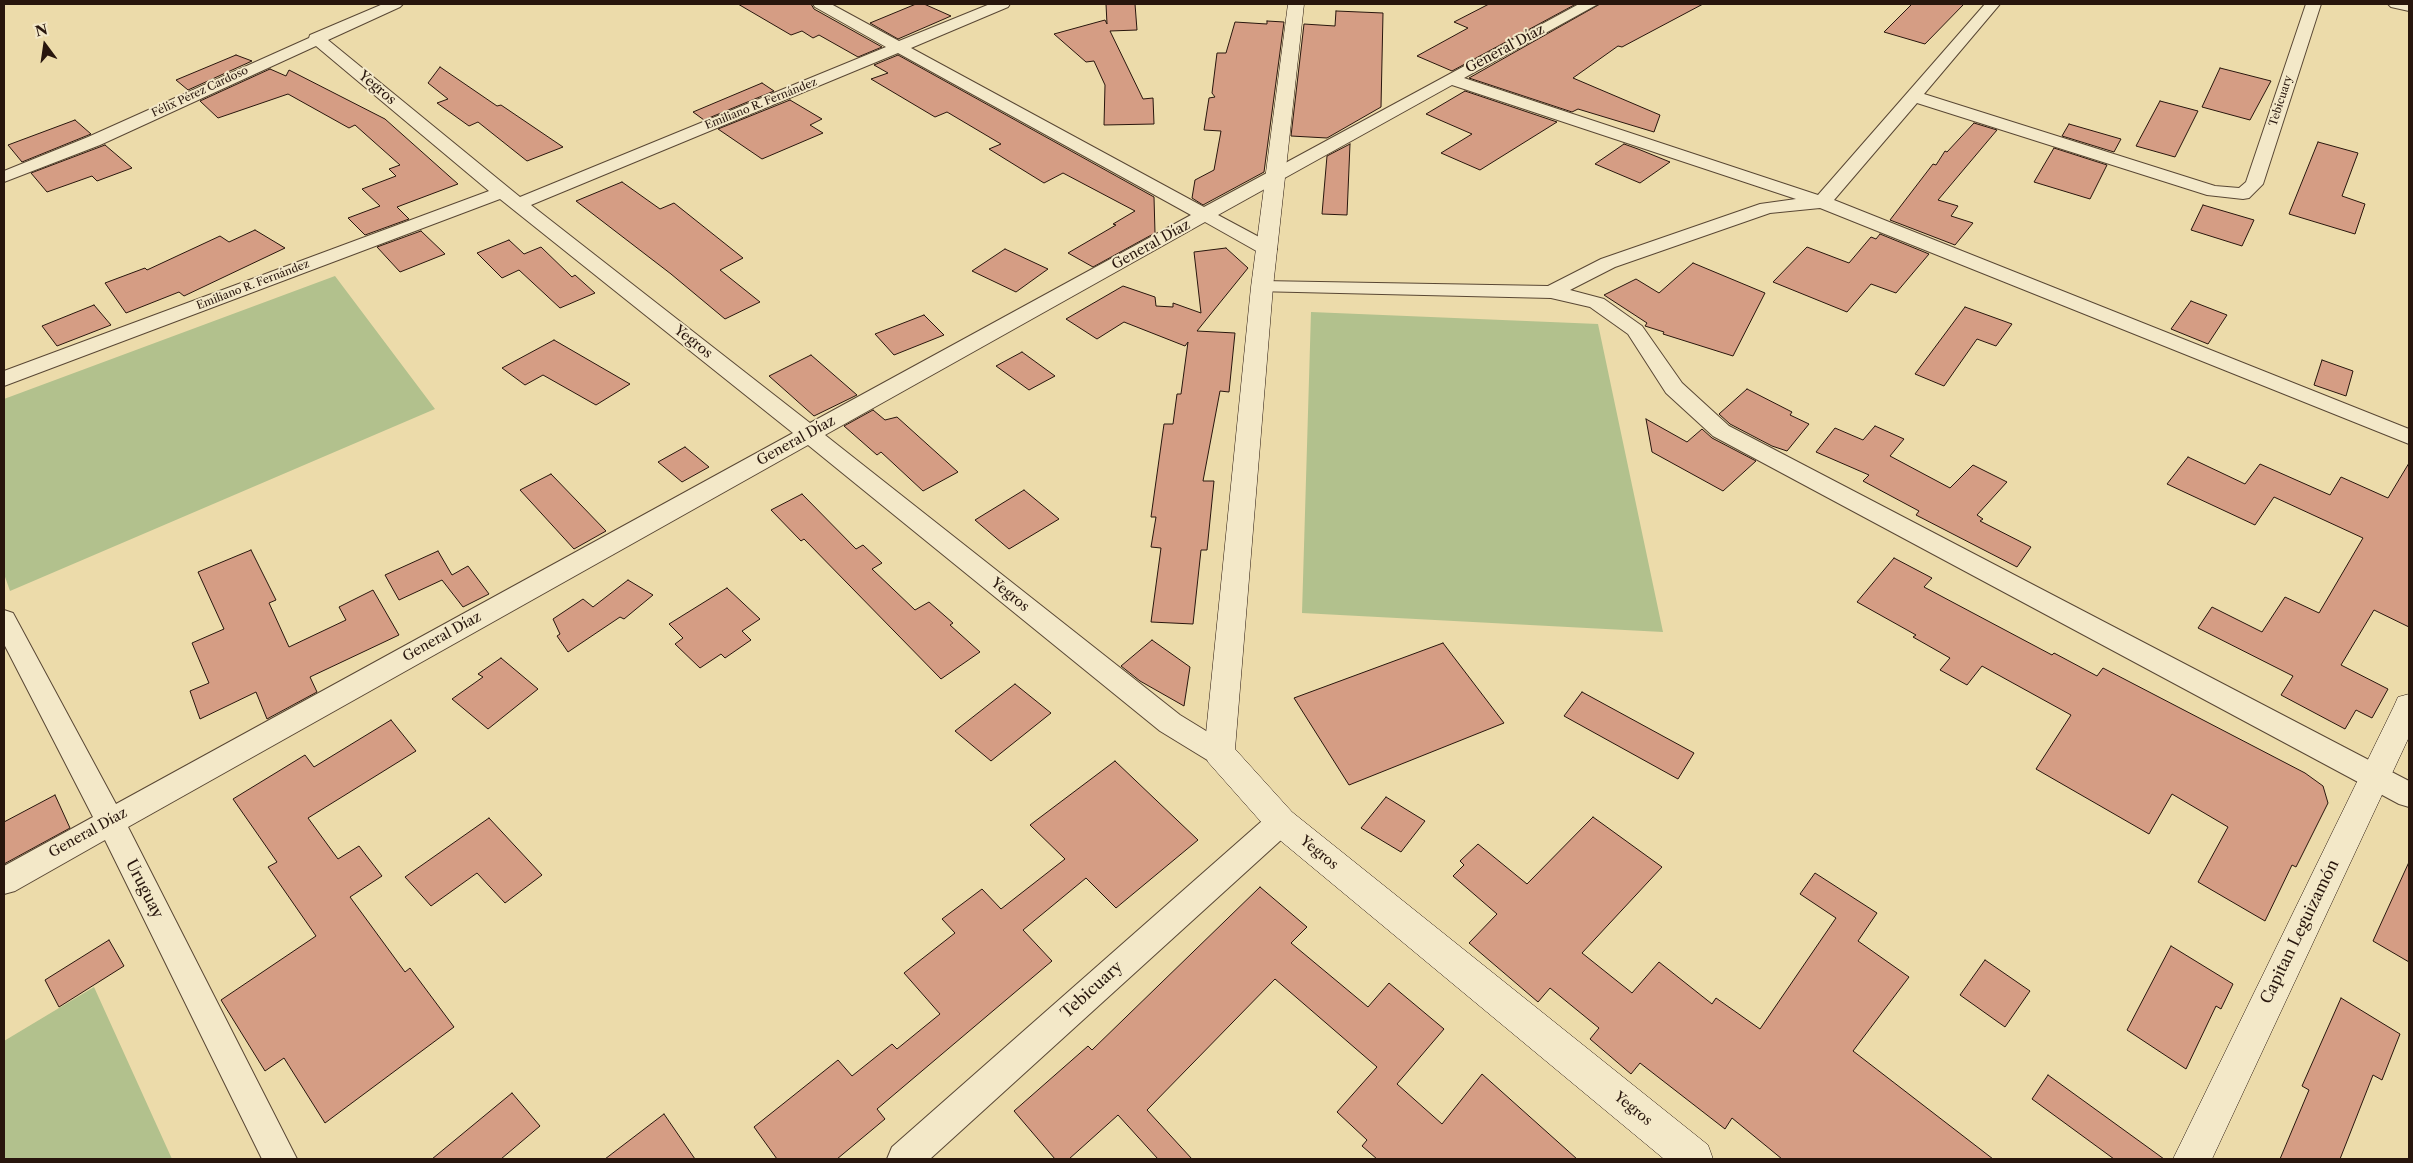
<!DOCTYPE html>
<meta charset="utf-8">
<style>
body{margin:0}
#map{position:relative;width:2413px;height:1163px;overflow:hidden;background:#ecdbaa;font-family:"Libre Caslon Text",serif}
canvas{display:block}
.frame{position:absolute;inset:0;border:5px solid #28160d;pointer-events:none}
.north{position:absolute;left:20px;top:20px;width:50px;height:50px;-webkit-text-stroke:4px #f3e8c8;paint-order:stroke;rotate:346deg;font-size:14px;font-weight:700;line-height:20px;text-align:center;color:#28160d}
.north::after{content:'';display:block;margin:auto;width:18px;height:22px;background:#28160d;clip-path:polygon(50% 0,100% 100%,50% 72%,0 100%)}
</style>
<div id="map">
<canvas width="2413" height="1163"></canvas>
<div class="frame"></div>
<div class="north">N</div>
</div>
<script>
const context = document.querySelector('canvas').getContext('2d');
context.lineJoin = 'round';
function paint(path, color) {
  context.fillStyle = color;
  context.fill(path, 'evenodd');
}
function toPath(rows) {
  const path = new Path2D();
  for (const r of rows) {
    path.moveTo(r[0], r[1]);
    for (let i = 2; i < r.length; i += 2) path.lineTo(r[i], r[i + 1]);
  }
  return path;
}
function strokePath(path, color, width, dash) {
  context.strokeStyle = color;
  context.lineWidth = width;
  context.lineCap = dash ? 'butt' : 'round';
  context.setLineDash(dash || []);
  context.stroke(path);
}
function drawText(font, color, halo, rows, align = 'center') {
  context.font = font + ' "Libre Caslon Text",serif';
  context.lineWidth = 4;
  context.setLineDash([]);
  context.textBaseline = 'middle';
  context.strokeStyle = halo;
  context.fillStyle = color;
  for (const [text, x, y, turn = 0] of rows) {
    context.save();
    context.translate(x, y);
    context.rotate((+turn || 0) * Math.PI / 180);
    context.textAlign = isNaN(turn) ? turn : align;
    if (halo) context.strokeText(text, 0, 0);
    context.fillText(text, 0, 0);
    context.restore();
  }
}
paint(toPath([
 [335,276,435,409,10,591,4,574,4,399],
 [1311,312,1598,324,1663,632,1302,613],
 [94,987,172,1159,4,1159,4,1041]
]), '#b2c18d');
const building = toPath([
 [738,4,811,4,814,9,882,47,858,57,819,35,813,38,802,31,791,35,738,4],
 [916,4,924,4,951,16,898,39,870,23,916,4],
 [1106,4,1135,4,1137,30,1110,31,1143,99,1153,98,1154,124,1104,125,1105,85,1094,61,1086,62,1054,34,1105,20,1107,24,1106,4],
 [1489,4,1576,4,1452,71,1417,56,1468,28,1454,22,1489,4],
 [1600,4,1703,4,1622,47,1618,46,1573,78,1660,115,1654,132,1578,109,1572,112,1469,78,1600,4],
 [1912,4,1964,4,1925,44,1884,32,1912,4],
 [1336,11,1383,13,1381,107,1327,138,1291,136,1304,24,1335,26,1336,11],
 [1267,21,1284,22,1264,172,1203,205,1192,198,1195,180,1214,170,1221,131,1204,130,1209,98,1215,97,1212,93,1217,53,1226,53,1235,22,1267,24,1267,21],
 [236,55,252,61,188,90,176,80,236,55],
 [898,55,1154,197,1155,233,1093,267,1068,253,1116,225,1113,224,1135,211,1063,173,1044,183,989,149,1001,144,947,112,935,117,871,79,888,73,874,65,898,55],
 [440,67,497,106,501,105,563,147,527,161,478,122,469,126,437,103,448,99,428,83,440,67],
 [2220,68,2271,81,2250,120,2202,107,2220,68],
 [270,69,286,76,289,70,385,119,458,184,397,207,409,219,365,235,348,218,380,206,362,189,396,176,389,169,400,165,355,125,349,128,288,94,218,118,200,101,270,69],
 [762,83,774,91,704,120,693,112,762,83],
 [1465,91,1557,122,1480,170,1441,153,1472,134,1426,114,1465,91],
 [790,100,822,119,810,125,823,133,762,159,718,129,790,100],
 [2160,101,2198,111,2175,157,2136,146,2160,101],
 [75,120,91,134,22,162,8,145,75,120],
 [1974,123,1997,130,1938,200,1958,206,1951,216,1973,223,1955,245,1890,220,1933,164,1936,165,1945,151,1947,152,1974,123],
 [2069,124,2121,139,2114,152,2062,136,2069,124],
 [2318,142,2358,153,2342,196,2365,204,2355,234,2289,214,2318,142],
 [1350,144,1347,215,1322,214,1327,156,1350,144],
 [1624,144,1638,149,1670,162,1640,183,1595,164,1624,144],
 [105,145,132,168,97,181,92,176,47,192,31,173,105,145],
 [2054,148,2107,165,2090,199,2034,182,2054,148],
 [622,182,660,209,674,203,743,258,720,270,760,302,725,319,671,274,576,201,622,182],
 [2203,205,2254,220,2242,246,2191,230,2203,205],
 [255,230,285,248,184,296,179,292,126,313,105,283,145,268,147,270,220,236,229,242,255,230],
 [421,231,445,254,400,272,377,247,421,231],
 [1880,234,1929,254,1896,293,1871,284,1847,312,1773,282,1807,247,1849,263,1871,237,1876,239,1880,234],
 [509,240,524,254,541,247,572,277,575,275,595,293,560,308,519,270,502,278,477,253,509,240],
 [1226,248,1248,268,1197,331,1235,333,1229,392,1220,391,1203,481,1214,481,1207,550,1201,550,1193,624,1151,622,1161,548,1151,547,1156,517,1151,517,1164,424,1173,424,1177,394,1181,394,1188,342,1185,346,1124,322,1097,339,1066,319,1123,286,1155,297,1156,306,1173,307,1173,303,1201,313,1194,252,1226,248],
 [1005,249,1048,269,1016,292,972,271,1005,249],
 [1693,263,1765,293,1733,356,1663,334,1664,332,1645,326,1647,323,1604,295,1636,279,1659,293,1693,263],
 [2191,301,2227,315,2208,344,2171,329,2191,301],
 [94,305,111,325,57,346,42,326,94,305],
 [1965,307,2012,324,1996,346,1977,339,1944,386,1915,374,1965,307],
 [924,315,944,335,894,355,875,334,924,315],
 [554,340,630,384,596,405,543,375,525,385,502,368,554,340],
 [1022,352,1055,376,1029,390,996,366,1022,352],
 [811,355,857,395,814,416,769,376,811,355],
 [2322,360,2353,371,2346,396,2314,385,2322,360],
 [1747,389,1792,412,1790,415,1809,424,1787,451,1772,446,1730,424,1719,414,1747,389],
 [873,410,885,420,897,417,958,472,923,491,881,452,877,455,844,426,873,410],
 [1646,419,1687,442,1702,429,1712,438,1756,461,1723,491,1652,452,1646,419],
 [1875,426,1904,439,1890,456,1950,488,1973,465,2007,482,1977,515,1983,519,1980,521,2031,547,2017,567,1916,515,1919,511,1863,481,1869,475,1816,452,1835,428,1863,440,1875,426],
 [685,447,709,467,682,482,658,462,685,447],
 [2188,457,2245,484,2260,464,2330,495,2341,477,2388,498,2409,463,2409,627,2374,610,2341,665,2388,689,2372,718,2356,710,2345,729,2281,695,2293,676,2198,628,2212,607,2262,632,2285,597,2319,613,2363,538,2274,497,2255,525,2167,484,2188,457],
 [551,474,606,531,574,549,520,490,551,474],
 [1024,490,1059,519,1009,549,975,520,1024,490],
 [802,494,856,549,863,545,882,563,872,569,915,610,929,602,953,623,950,625,980,652,941,679,804,539,801,541,771,510,802,494],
 [251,550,276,600,269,603,289,647,346,620,339,607,373,590,399,635,310,677,317,692,267,719,256,692,200,719,190,691,209,683,192,643,224,629,198,572,251,550],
 [438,551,452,575,468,566,489,594,463,607,442,580,399,600,385,575,438,551],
 [1894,558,1932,578,1924,587,2052,655,2054,653,2097,676,2103,668,2305,773,2323,786,2328,803,2296,867,2292,865,2265,921,2198,882,2228,827,2172,794,2149,834,2036,769,2071,715,1982,666,1967,685,1940,670,1950,658,1913,637,1916,635,1857,602,1894,558],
 [628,580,653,595,624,619,620,617,568,652,557,636,560,634,553,619,583,599,593,607,628,580],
 [727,588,760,619,742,631,751,640,725,658,721,654,700,668,675,644,683,638,669,624,727,588],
 [1152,640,1190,667,1184,706,1140,681,1121,666,1152,640],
 [1443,643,1504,723,1349,785,1294,698,1443,643],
 [501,658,538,689,488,729,452,699,483,677,478,674,501,658],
 [1015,684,1051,713,991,761,955,731,1015,684],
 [1582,692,1694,753,1678,779,1564,716,1582,692],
 [391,720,416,751,308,818,338,859,359,846,382,876,350,897,405,972,410,968,454,1027,325,1123,284,1058,265,1071,221,1000,316,936,268,867,277,862,233,799,305,755,314,767,391,720],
 [1115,761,1198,840,1116,908,1086,878,1023,930,1052,961,877,1109,885,1119,837,1159,777,1159,754,1127,838,1060,852,1076,892,1044,897,1049,940,1014,904,973,955,933,942,919,982,889,1001,909,1065,859,1030,825,1115,761],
 [55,795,70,828,4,864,4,822,55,795],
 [1386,797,1425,821,1401,852,1361,828,1386,797],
 [1593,817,1662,867,1582,953,1632,993,1659,962,1712,1004,1716,998,1760,1029,1836,918,1800,894,1815,873,1877,913,1858,941,1909,977,1853,1051,1993,1159,1782,1159,1732,1118,1725,1129,1640,1063,1631,1074,1590,1039,1599,1028,1550,988,1538,1002,1469,943,1497,914,1453,876,1464,865,1460,861,1478,844,1527,884,1593,817],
 [489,818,542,875,505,903,477,873,431,906,405,877,489,818],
 [2409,862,2409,962,2373,941,2409,862],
 [1260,887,1307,927,1291,943,1368,1007,1389,983,1444,1029,1397,1084,1442,1124,1482,1074,1577,1159,1377,1159,1362,1146,1367,1140,1337,1112,1377,1067,1275,979,1147,1110,1192,1159,1158,1159,1118,1115,1069,1159,1055,1159,1014,1111,1088,1046,1092,1050,1260,887],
 [109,940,124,966,59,1007,45,980,109,940],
 [2171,946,2233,984,2221,1009,2216,1006,2186,1069,2127,1030,2171,946],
 [1985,960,2030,991,2005,1027,1960,995,1985,960],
 [2341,998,2400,1034,2382,1080,2373,1075,2340,1159,2280,1159,2309,1090,2302,1086,2341,998],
 [2048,1075,2164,1159,2114,1159,2032,1099,2048,1075],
 [512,1093,540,1126,501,1159,432,1159,512,1093],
 [664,1114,695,1159,605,1159,664,1114]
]);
paint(building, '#d59d84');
strokePath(building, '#28160d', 1);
const street = toPath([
 [383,4,403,4,400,7,328,40,520,197,886,47,815,7,813,4,831,4,899,41,990,4,1010,4,1008,7,911,48,1204,207,1579,4,1598,4,1464,78,1818,195,1985,4,2000,4,1924,94,2215,186,2239,188,2246,182,2306,4,2321,4,2263,184,2249,198,2243,199,2207,195,1917,103,1834,200,2409,429,2409,444,1820,208,1770,213,1615,267,1570,290,1604,299,1642,326,1682,383,1729,426,2409,781,2409,807,2399,804,1713,436,1666,393,1628,334,1590,307,1551,298,1255,291,1252,287,1255,283,1262,281,1548,286,1601,259,1760,204,1796,199,1452,85,1218,215,1274,245,1277,249,1274,253,1260,253,1205,222,825,435,1180,715,1229,745,1233,753,1229,761,1219,765,1209,761,1160,731,808,445,128,827,297,1159,262,1159,105,840,15,891,4,894,4,866,93,817,4,644,4,610,13,613,116,804,793,433,500,199,4,386,4,371,489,191,316,46,100,145,4,182,4,171,88,137,309,38,310,35,383,4],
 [898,53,1191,215,810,423,531,205,898,53],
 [2388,4,2409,4,2409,11,2391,7,2388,4],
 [1281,809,1291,813,1296,822,1291,831,930,1159,887,1159,892,1147,1271,813,1281,809]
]);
const secondary = toPath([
 [1288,4,1304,4,1273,287,1235,749,1292,812,1708,1145,1713,1159,1664,1159,1270,832,1208,762,1204,753,1251,287,1288,4],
 [2409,694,2409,737,2212,1159,2173,1159,2394,706,2398,697,2409,694]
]);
strokePath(street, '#594734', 2);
strokePath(secondary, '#28160d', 1);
paint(street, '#f3e8c8');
paint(secondary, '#f3e8c8');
drawText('11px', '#28160d', '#f3e8c8', [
 ["Félix Pérez Cardoso",200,92,-25],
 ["Tebicuary",2281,101,-72],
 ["Emiliano R. Fernández",761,104,-22],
 ["Emiliano R. Fernández",253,285,-21]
]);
drawText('14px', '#28160d', '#f3e8c8', [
 ["General Díaz",1505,49,-28],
 ["Yegros",377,88,40],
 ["General Díaz",1151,245,-29],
 ["Yegros",693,342,38],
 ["General Díaz",796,441,-29],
 ["Yegros",1010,595,39],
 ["General Díaz",442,637,-29],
 ["General Díaz",88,833,-29],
 ["Yegros",1319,853,39],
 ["Yegros",1633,1109,39]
]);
drawText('16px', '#28160d', '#f3e8c8', [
 ["Uruguay",144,889,63],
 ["Capitan Leguizamón",2300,932,-64],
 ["Tebicuary",1092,990,-42]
]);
</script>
